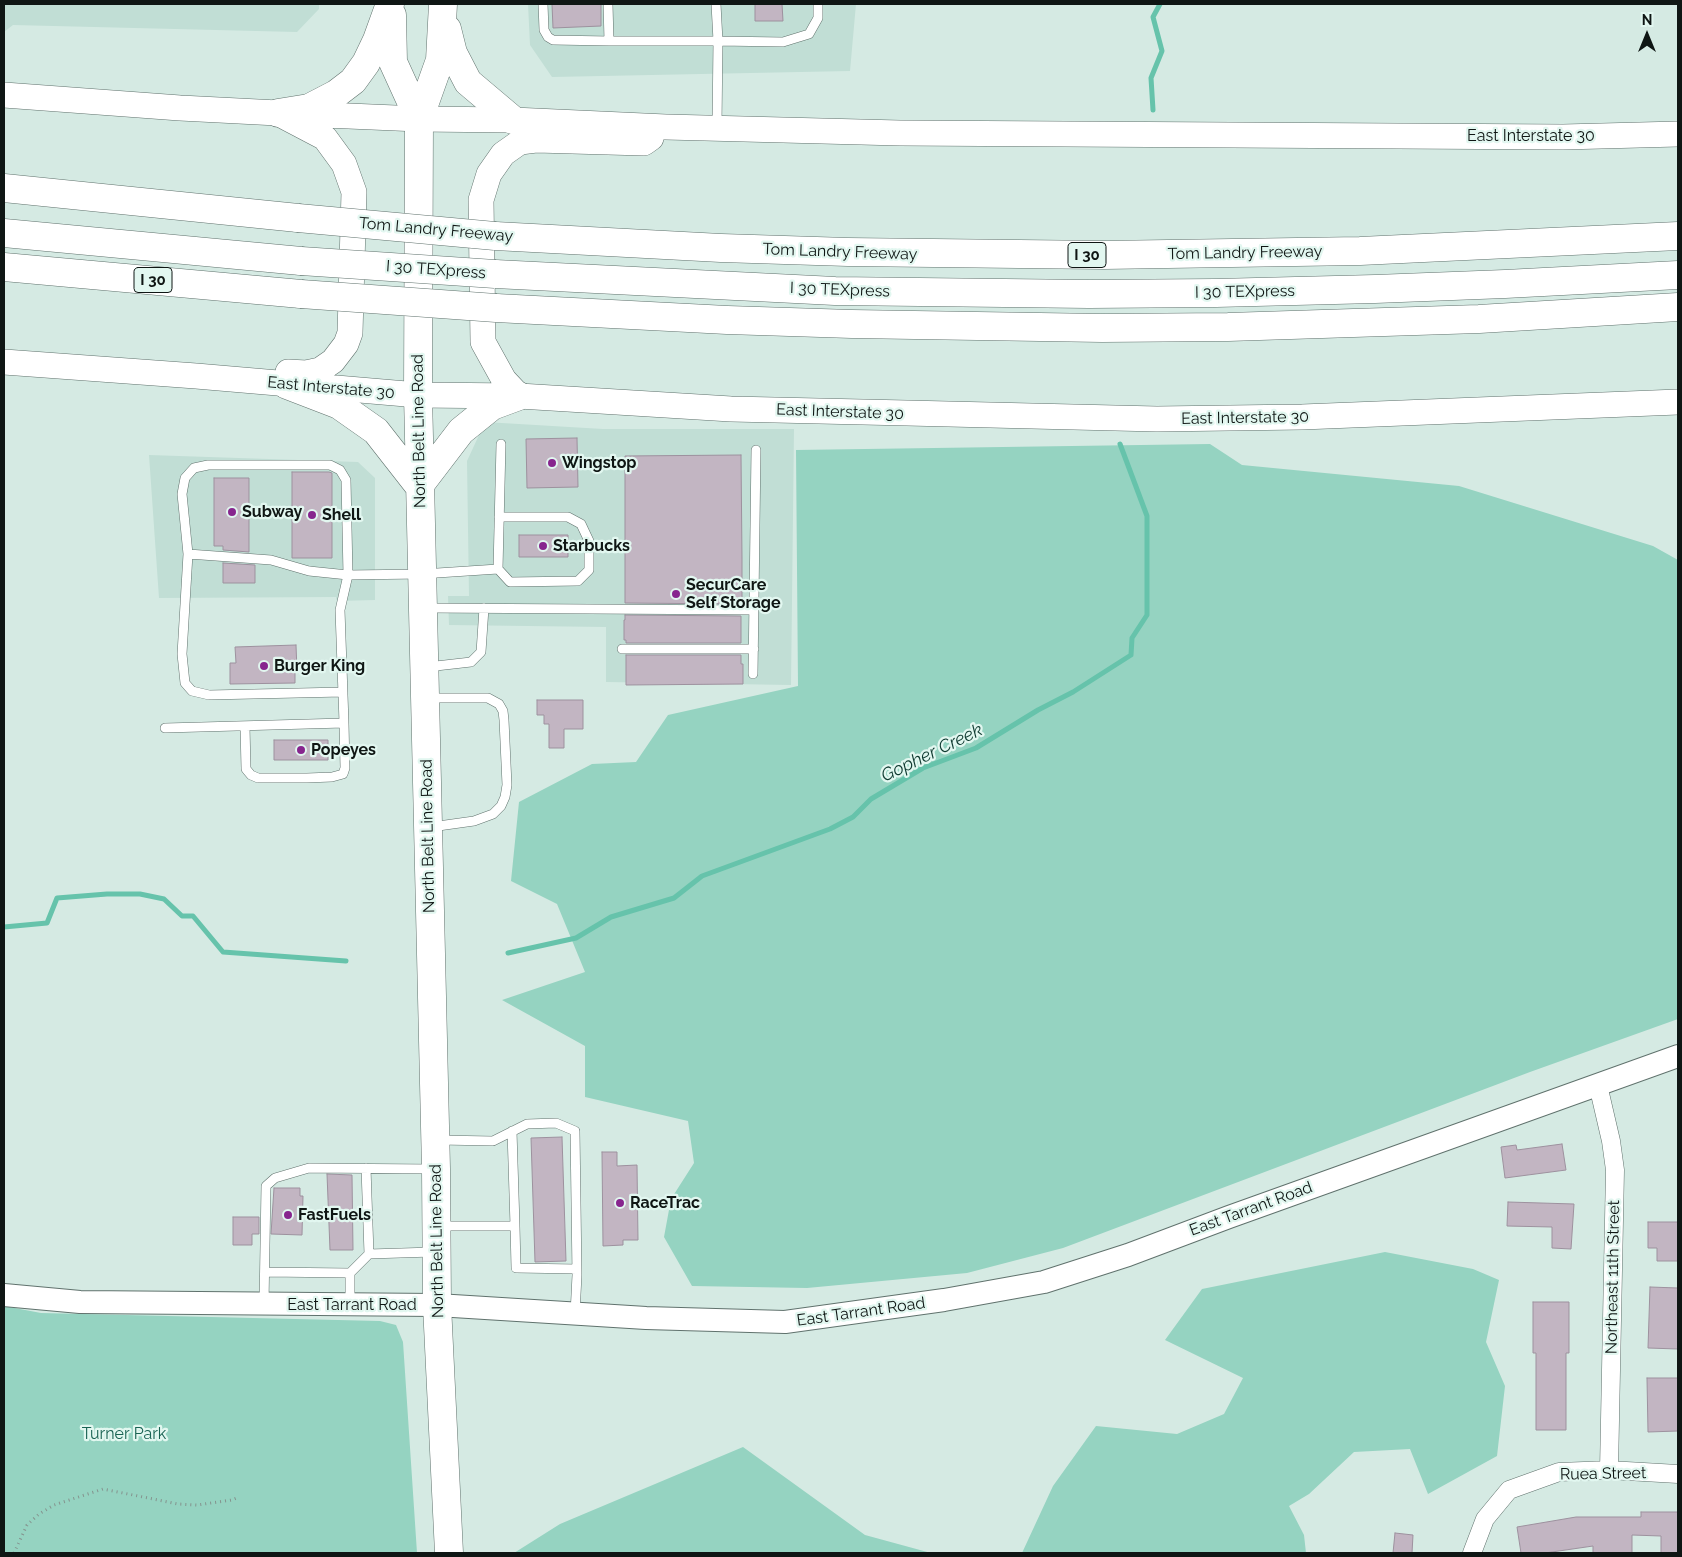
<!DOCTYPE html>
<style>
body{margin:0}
#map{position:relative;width:1682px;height:1557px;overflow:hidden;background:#d5eae3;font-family:Raleway,sans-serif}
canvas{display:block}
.frame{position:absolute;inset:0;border:5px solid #0f1614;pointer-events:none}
.north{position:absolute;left:1622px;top:10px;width:50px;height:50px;-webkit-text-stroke:4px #e2f7f0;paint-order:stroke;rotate:0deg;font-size:14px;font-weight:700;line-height:20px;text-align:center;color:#0f1614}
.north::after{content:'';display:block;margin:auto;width:18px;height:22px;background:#0f1614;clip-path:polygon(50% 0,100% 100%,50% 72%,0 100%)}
</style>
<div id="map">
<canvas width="1682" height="1557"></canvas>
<div class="frame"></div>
<div class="north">N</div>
</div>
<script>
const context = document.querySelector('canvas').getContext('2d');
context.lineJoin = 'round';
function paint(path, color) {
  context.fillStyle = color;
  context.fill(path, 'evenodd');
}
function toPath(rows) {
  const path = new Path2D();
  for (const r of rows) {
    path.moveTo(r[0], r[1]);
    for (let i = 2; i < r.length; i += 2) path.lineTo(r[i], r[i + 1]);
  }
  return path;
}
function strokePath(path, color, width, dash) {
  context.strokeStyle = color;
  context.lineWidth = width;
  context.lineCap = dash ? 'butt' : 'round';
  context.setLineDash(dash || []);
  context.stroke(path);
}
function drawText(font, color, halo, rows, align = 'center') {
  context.font = font + ' Raleway,sans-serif';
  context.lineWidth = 4.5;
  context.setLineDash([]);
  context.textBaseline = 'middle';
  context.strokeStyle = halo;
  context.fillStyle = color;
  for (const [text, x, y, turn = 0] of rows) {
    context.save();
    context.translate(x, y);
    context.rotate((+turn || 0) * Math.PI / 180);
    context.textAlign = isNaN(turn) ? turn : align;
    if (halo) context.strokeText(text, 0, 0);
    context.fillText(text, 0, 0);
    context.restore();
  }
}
paint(toPath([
 [4,4,319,4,319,9,297,32,13,25,4,32],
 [528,4,856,4,850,71,552,77,530,45],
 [485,422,603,429,794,429,791,685,606,682,606,627,449,625,448,596,469,596,467,461],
 [149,455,358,462,375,478,375,600,337,601,336,597,159,598]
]), '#c1ded5');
paint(toPath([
 [1210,444,1242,465,1459,486,1653,546,1678,560,1678,1019,1530,1072,1063,1248,967,1273,807,1288,692,1286,664,1237,671,1199,694,1163,688,1121,585,1097,585,1046,502,1000,585,972,557,904,511,881,519,802,592,764,636,762,668,715,798,686,796,450],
 [1385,1252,1473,1269,1499,1280,1486,1342,1505,1386,1497,1456,1428,1494,1410,1449,1354,1452,1309,1494,1289,1506,1304,1535,1306,1553,1022,1553,1053,1486,1096,1426,1177,1434,1224,1414,1243,1378,1165,1340,1202,1289],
 [4,1306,41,1313,380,1321,396,1325,403,1342,417,1553,4,1553],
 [743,1447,865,1535,931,1553,514,1553,560,1524]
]), '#95d3c1');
strokePath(toPath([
 [1153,110,1151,78,1162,51,1153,17,1160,4],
 [4,927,47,923,57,898,107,894,140,894,164,899,182,916,193,916,223,952,346,961],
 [508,953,576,938,611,917,674,898,702,876,830,829,853,817,871,799,923,768,976,748,1038,710,1073,692,1131,655,1132,638,1147,615,1147,516,1120,444]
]), '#66c3ab', 5);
const building = toPath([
 [552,4,601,4,601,26,553,28,552,4],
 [755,4,782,4,783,21,755,21,755,4],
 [577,438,578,487,527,488,526,439,577,438],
 [741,455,742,559,742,601,741,601,741,604,625,603,625,456,741,455],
 [292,472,329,472,332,473,332,558,292,558,292,472],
 [214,478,249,478,249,552,223,550,223,546,214,546,214,478],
 [519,535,568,535,568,557,519,557,519,535],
 [223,563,255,565,255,583,223,583,223,563],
 [625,615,741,616,741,643,626,643,626,640,624,640,624,620,625,620,625,615],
 [296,645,297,670,295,670,295,683,230,684,230,663,236,663,235,647,296,645],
 [626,655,741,655,741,664,743,664,743,684,626,685,626,655],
 [537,700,583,700,583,729,564,729,564,748,549,748,549,724,544,724,544,715,537,715,537,700],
 [274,740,328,740,328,760,274,760,274,740],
 [562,1137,566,1261,535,1262,531,1138,562,1137],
 [1562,1144,1566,1170,1505,1178,1501,1147,1516,1145,1517,1150,1562,1144],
 [602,1152,617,1152,617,1166,637,1165,638,1240,623,1240,623,1245,603,1246,602,1152],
 [327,1174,352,1175,353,1250,330,1250,327,1174],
 [274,1188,300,1188,300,1196,303,1196,302,1235,271,1234,274,1188],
 [1508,1202,1574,1204,1571,1249,1552,1248,1552,1227,1507,1226,1508,1202],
 [233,1217,259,1217,259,1234,252,1234,252,1245,233,1245,233,1217],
 [1648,1222,1678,1222,1678,1261,1657,1261,1657,1248,1648,1248,1648,1222],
 [1650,1287,1678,1288,1678,1349,1648,1348,1650,1287],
 [1533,1302,1569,1302,1569,1353,1566,1353,1566,1430,1536,1430,1536,1353,1533,1353,1533,1302],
 [1647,1378,1678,1378,1678,1431,1648,1432,1647,1378],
 [1641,1512,1678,1512,1678,1553,1661,1553,1661,1536,1632,1535,1632,1553,1593,1553,1593,1546,1545,1553,1521,1553,1517,1527,1576,1517,1641,1517,1641,1512],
 [1395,1533,1413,1535,1412,1553,1393,1553,1395,1533]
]);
paint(building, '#c2b5c2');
strokePath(building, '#9d919e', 1);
const service = toPath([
 [543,4,544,30,548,37,553,40,609,41],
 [608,4,609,41,718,41,716,4],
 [717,126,718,41,783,42,809,34,818,18,818,4],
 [188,554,271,560,309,571,348,575,422,574,498,569,510,582,578,581,589,570,589,541,581,524,568,517,499,517],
 [498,569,501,444],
 [426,608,754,610],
 [622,649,754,649],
 [427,667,471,662,481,652,484,608],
 [753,674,756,450],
 [428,698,488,698,499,704,503,711,504,720,507,785,505,797,501,806,493,814,474,821,431,827],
 [245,726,246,769,251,775,258,778,307,778,332,777,343,774,345,768,344,723,340,610,348,575,346,480,340,470,330,465,208,465,194,468,185,478,182,494,188,554,182,654,185,683,192,691,209,695,343,692],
 [165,728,344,723],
 [439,1140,493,1141,527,1124,556,1123,575,1131,577,1275,575,1314],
 [366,1168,369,1254],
 [440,1226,515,1226,512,1131],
 [515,1226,516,1268,577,1269],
 [265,1272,350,1273],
 [264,1304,266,1186,275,1178,309,1168,433,1169],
 [350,1305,350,1273,369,1254,433,1252]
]);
const minor = toPath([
 [1598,1085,1611,1141,1615,1170,1609,1470],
 [1472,1553,1485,1519,1509,1490,1559,1472,1609,1470,1678,1474]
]);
const tertiary = toPath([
 [4,1295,80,1302,437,1305,646,1318,785,1322,944,1300,1044,1282,1128,1255,1229,1217,1678,1056]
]);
const secondary = toPath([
 [4,95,180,108,278,113,419,119,513,120,666,127,900,133,1563,137,1678,134],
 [285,117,325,138,344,164,354,192,350,333,346,344,333,361,320,370,306,373,288,372],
 [4,362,196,376,418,395,519,396,731,409,907,413,1157,419,1302,417,1678,402],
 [519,396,504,380,483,342,481,200,489,174,503,154,520,142,536,140,644,143,651,138]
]);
const primary = toPath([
 [443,4,440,60,419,119,418,395,436,1169,437,1305,449,1553],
 [392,15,393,62,419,119],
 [447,29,453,53,468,82,513,120],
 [278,113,309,108,336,94,353,81,366,63,377,40,390,4],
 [287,385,339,405,376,431,419,486],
 [419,486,461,431,492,406,519,396]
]);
const motorway = toPath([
 [4,188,298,218],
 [4,233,301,261],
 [495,236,721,248,848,252,1104,255,1360,251,1678,236],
 [4,267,301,294],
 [495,274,835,291,1089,294,1216,293,1375,289,1505,284,1678,275],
 [496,308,727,320,852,324,1102,328,1228,327,1479,319,1678,307]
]);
strokePath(service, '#60726d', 10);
strokePath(minor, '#60726d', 19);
strokePath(tertiary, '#60726d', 24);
strokePath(secondary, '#60726d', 26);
strokePath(primary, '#60726d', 29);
strokePath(motorway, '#60726d', 29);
strokePath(toPath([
 [14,1553,27,1525,39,1514,54,1505,103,1489,178,1504,197,1505,232,1500,239,1497]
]), '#84938e', 3, [1, 4]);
strokePath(service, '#fff', 9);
strokePath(minor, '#fff', 18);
strokePath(tertiary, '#fff', 22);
strokePath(secondary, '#fff', 25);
strokePath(primary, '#fff', 28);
strokePath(motorway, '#fff', 28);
const motorwayBridge = toPath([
 [298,218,495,236],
 [301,261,495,274],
 [301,294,496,308]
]);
strokePath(motorwayBridge, '#60726d', 29, []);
strokePath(motorwayBridge, '#fff', 28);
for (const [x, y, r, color] of [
 [552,463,5,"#87258e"],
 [232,512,5,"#87258e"],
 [312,515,5,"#87258e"],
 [543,546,5,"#87258e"],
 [676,594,5,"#87258e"],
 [264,666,5,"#87258e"],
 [301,750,5,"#87258e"],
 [620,1203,5,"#87258e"],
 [288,1215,5,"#87258e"]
]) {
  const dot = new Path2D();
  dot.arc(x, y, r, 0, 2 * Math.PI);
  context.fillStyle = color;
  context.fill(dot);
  strokePath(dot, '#e2f7f0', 2);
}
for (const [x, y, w] of [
 [1087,255,38],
 [153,280,38]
]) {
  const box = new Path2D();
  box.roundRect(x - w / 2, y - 12.5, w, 25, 4);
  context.fillStyle = '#e2f7f0';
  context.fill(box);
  strokePath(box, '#0f1614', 1);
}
drawText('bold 15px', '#0f1614', null, [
 ["I 30",1087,255],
 ["I 30",153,280]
]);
drawText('16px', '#0f1614', '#e2f7f0', [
 ["East Interstate 30",1531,136],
 ["Tom Landry Freeway",436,230,5],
 ["Tom Landry Freeway",840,252,2],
 ["Tom Landry Freeway",1245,253,-1],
 ["I 30 TEXpress",436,270,4],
 ["I 30 TEXpress",840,290,2],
 ["I 30 TEXpress",1245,292,-1],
 ["East Interstate 30",331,388,5],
 ["East Interstate 30",840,412,2],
 ["East Interstate 30",1245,418,-1],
 ["North Belt Line Road",419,431,-91],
 ["North Belt Line Road",428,836,-91],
 ["East Tarrant Road",1251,1209,-20],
 ["North Belt Line Road",437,1241,-91],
 ["Northeast 11th Street",1613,1277,-89],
 ["East Tarrant Road",352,1305],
 ["East Tarrant Road",861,1312,-8],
 ["Ruea Street",1603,1474,-1]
]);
drawText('bold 16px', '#0f1614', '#e2f7f0', [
 ["Wingstop",562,463],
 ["Subway",242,512],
 ["Shell",322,515],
 ["Starbucks",553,546],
 ["SecurCare",686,585],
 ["Self Storage",686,603],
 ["Burger King",274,666],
 ["Popeyes",311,750],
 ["RaceTrac",630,1203],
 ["FastFuels",298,1215]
], 'left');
drawText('16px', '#196353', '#e2f7f0', [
 ["Turner Park",124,1434]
]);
drawText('italic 18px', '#0f3a30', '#e2f7f0', [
 ["Gopher Creek",932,753,-26]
]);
</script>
